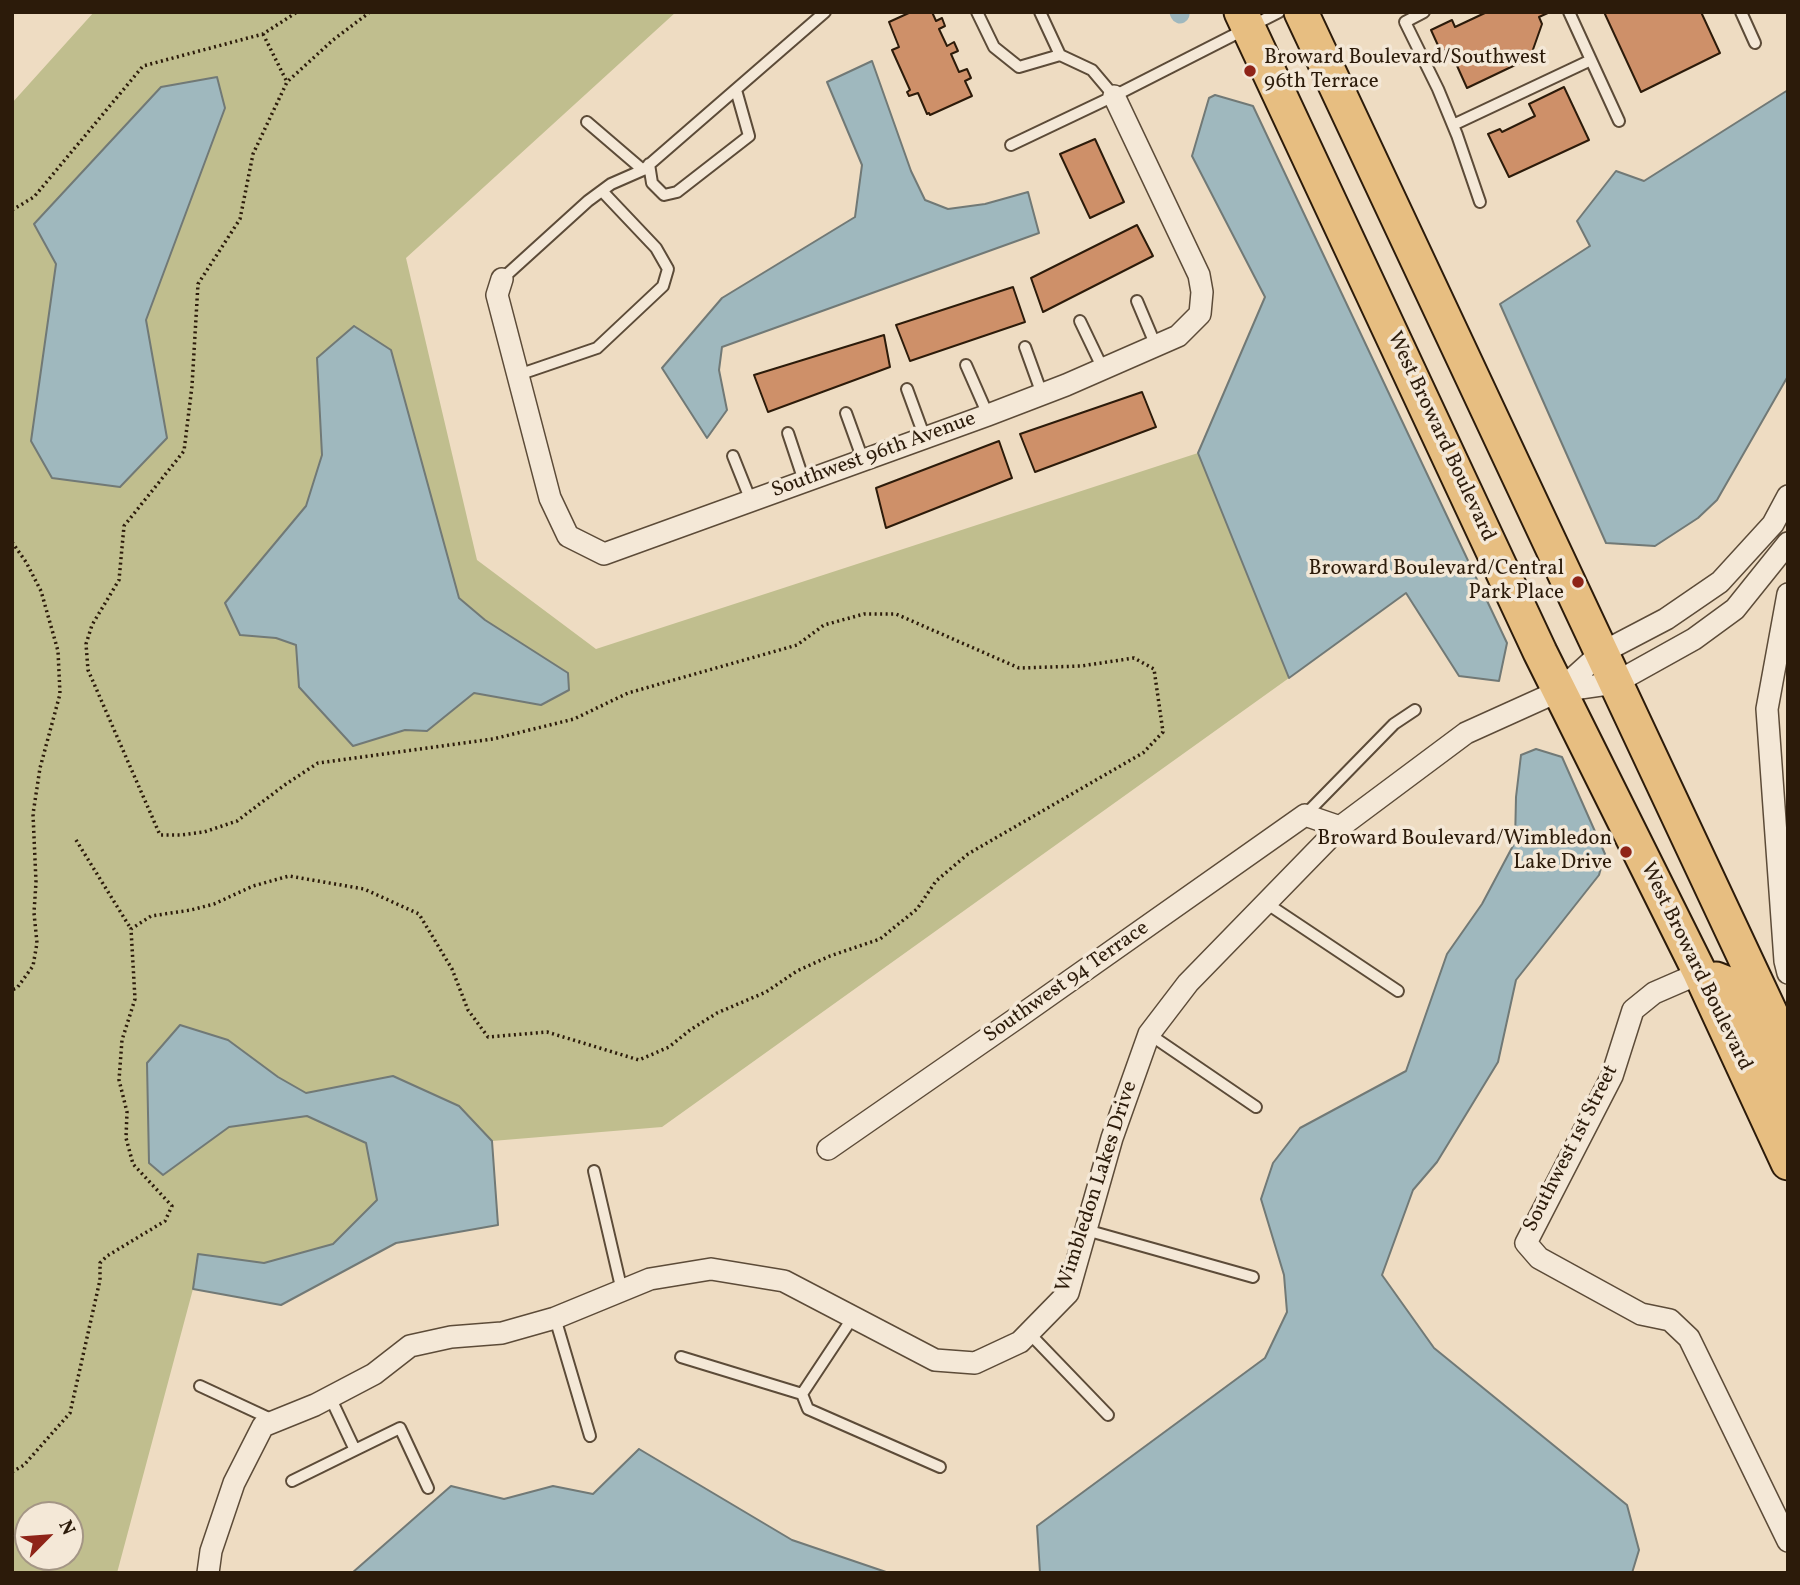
<!DOCTYPE html>
<style>
body{margin:0}
#map{position:relative;width:1800px;height:1585px;overflow:hidden;background:#eedcc2;font-family:Vollkorn,serif}
canvas{display:block}
.frame{position:absolute;inset:0;border:14px solid #2c1b0a;pointer-events:none}
.north{position:absolute;left:14px;top:1501px;width:70px;height:70px;box-sizing:border-box;background:#f4e8d7;border:2px solid #a49685;border-radius:50%;rotate:65deg;font-size:19px;font-weight:700;line-height:28px;text-align:center;color:#2c1b0a}
.north::after{content:'';display:block;margin:auto;width:24px;height:32px;background:#8f2418;clip-path:polygon(50% 0,100% 100%,50% 72%,0 100%)}
</style>
<div id="map">
<canvas width="1800" height="1585"></canvas>
<div class="frame"></div>
<div class="north">N</div>
</div>
<script>
const context = document.querySelector('canvas').getContext('2d');
context.lineJoin = 'round';
function paint(path, color) {
  context.fillStyle = color;
  context.fill(path, 'evenodd');
}
function toPath(rows) {
  const path = new Path2D();
  for (const r of rows) {
    path.moveTo(r[0], r[1]);
    for (let i = 2; i < r.length; i += 2) path.lineTo(r[i], r[i + 1]);
  }
  return path;
}
function strokePath(path, color, width, dash) {
  context.strokeStyle = color;
  context.lineWidth = width;
  context.lineCap = dash ? 'butt' : 'round';
  context.setLineDash(dash || []);
  context.stroke(path);
}
function drawText(font, color, halo, rows, align = 'center') {
  context.font = font + ' Vollkorn,serif';
  context.lineWidth = 7;
  context.setLineDash([]);
  context.textBaseline = 'middle';
  context.strokeStyle = halo;
  context.fillStyle = color;
  for (const [text, x, y, turn = 0] of rows) {
    context.save();
    context.translate(x, y);
    context.rotate((+turn || 0) * Math.PI / 180);
    context.textAlign = isNaN(turn) ? turn : align;
    if (halo) context.strokeText(text, 0, 0);
    context.fillText(text, 0, 0);
    context.restore();
  }
}
paint(toPath([
 [94,12,676,12,406,258,477,560,596,649,1198,453,1289,678,662,1127,492,1141,498,1225,396,1243,281,1305,193,1289,117,1573,12,1573,12,103],
 [28,1515,70,1515,70,1557,28,1557]
]), '#c0be8e');
const water = toPath([
 [872,61,911,171,925,200,948,209,985,204,1028,192,1039,233,722,347,719,370,727,410,707,438,662,368,722,298,855,217,862,165,827,82,872,61],
 [217,77,225,108,146,320,167,438,120,487,52,478,31,441,56,264,34,224,161,87,217,77],
 [1788,90,1788,376,1717,500,1698,518,1655,546,1606,543,1500,304,1590,246,1577,221,1616,171,1644,181,1788,90],
 [1215,95,1253,106,1507,643,1499,681,1459,676,1406,593,1289,678,1198,453,1265,297,1192,156,1209,98,1215,95],
 [354,326,391,350,459,598,485,620,568,673,569,690,541,705,474,693,427,731,405,730,353,746,299,687,296,645,276,638,240,635,225,603,306,506,322,455,317,358,354,326],
 [1536,749,1562,757,1605,854,1599,875,1516,980,1498,1062,1437,1162,1413,1190,1382,1275,1434,1348,1627,1505,1639,1550,1632,1573,1040,1573,1037,1526,1265,1358,1287,1312,1284,1275,1261,1199,1273,1163,1300,1128,1406,1071,1447,954,1482,904,1515,842,1516,797,1521,755,1536,749],
 [180,1025,228,1040,278,1077,306,1093,393,1076,459,1106,492,1141,498,1225,396,1243,281,1305,193,1289,198,1254,264,1263,333,1244,377,1200,366,1143,307,1116,229,1127,163,1175,149,1163,147,1063,180,1025],
 [639,1449,792,1540,889,1573,352,1573,451,1486,504,1499,553,1486,593,1494,639,1449]
]);
paint(water, '#9fb8be');
strokePath(water, '#717976', 2);
strokePath(toPath([
 [1179,12,1180,14]
]), '#9fb8be', 19);
const building = toPath([
 [911,12,932,12,936,21,942,18,945,26,939,29,947,46,954,42,958,51,951,54,959,72,967,69,971,78,965,81,972,96,930,115,929,113,927,114,918,93,909,96,907,92,910,90,892,50,899,47,889,22,911,12],
 [1487,12,1550,12,1539,17,1542,24,1530,58,1467,88,1449,48,1441,52,1431,30,1452,20,1455,27,1487,12],
 [1604,12,1701,12,1720,53,1641,92,1604,12],
 [1564,87,1589,140,1509,177,1488,134,1500,129,1502,132,1535,116,1529,104,1564,87],
 [1095,139,1124,202,1090,218,1060,154,1095,139],
 [1137,225,1153,256,1043,312,1031,278,1137,225],
 [1013,287,1025,322,910,361,896,325,1013,287],
 [884,335,890,367,768,412,754,375,884,335],
 [1142,392,1156,427,1035,472,1020,434,1142,392],
 [999,441,1012,478,886,528,876,488,999,441]
]);
paint(building, '#ce9069');
strokePath(building, '#2c1b0a', 2);
const lane = toPath([
 [977,12,994,47,1019,67,1060,55],
 [1040,12,1060,55,1092,70,1114,96],
 [1424,12,1405,22,1438,89,1457,135,1480,202],
 [1569,12,1591,60],
 [1741,12,1755,43],
 [587,122,643,170],
 [1453,125,1591,60,1619,121],
 [1011,145,1114,96,1279,12],
 [649,164,652,183,664,195,677,192,749,136,736,90],
 [502,279,588,201,611,184,643,170,825,12],
 [1137,301,1156,346],
 [1080,321,1103,369],
 [1025,347,1042,394],
 [966,365,988,415],
 [518,375,597,348,663,286,668,269,656,248,602,191],
 [907,389,925,438],
 [846,413,863,460],
 [788,433,804,481],
 [733,456,751,501],
 [1305,815,1394,724,1415,710],
 [1266,903,1398,991],
 [1149,1034,1256,1107],
 [594,1171,622,1291],
 [1086,1230,1253,1277],
 [853,1317,802,1394,808,1409,940,1467],
 [555,1318,590,1436],
 [1029,1333,1108,1415],
 [681,1357,802,1394],
 [200,1386,273,1420],
 [355,1450,400,1428,428,1488],
 [292,1481,355,1450,330,1397]
]);
const street = toPath([
 [502,279,497,295,550,498,568,536,604,554,988,415,1066,385,1178,336,1200,314,1202,292,1199,275,1114,96],
 [1788,594,1767,709,1785,961,1788,973],
 [1559,691,1601,653,1666,619,1720,582,1773,524,1788,496],
 [1700,973,1654,993,1633,1010,1612,1076,1526,1243,1539,1258,1641,1314,1670,1320,1689,1338,1788,1541],
 [828,1149,1017,1018,1305,815,1340,827],
 [208,1573,211,1551,234,1483,263,1426,315,1405,374,1374,410,1346,451,1337,502,1333,555,1318,650,1279,711,1269,784,1281,935,1360,975,1363,1020,1342,1068,1293,1112,1138,1149,1034,1188,983,1340,827,1466,733,1559,691,1615,683,1694,639,1735,609,1788,543]
]);
const primary = toPath([
 [1241,12,1540,652,1700,973,1788,1163],
 [1301,12,1788,1050],
 [1716,979,1731,985,1788,1103]
]);
strokePath(lane, '#5c4b38', 14);
strokePath(street, '#5c4b38', 24);
strokePath(primary, '#2c1b0a', 37);
strokePath(toPath([
 [263,34,287,82],
 [12,210,34,197,143,66,263,34,297,12],
 [12,542,26,562,41,591,58,651,60,694,40,768,33,814,36,882,34,913,37,943,33,966,17,988,12,990],
 [76,840,131,929],
 [12,1472,24,1465,70,1413,100,1280,100,1263,107,1256,165,1221,172,1206,133,1164,126,1138,127,1112,119,1080,122,1040,135,999,131,929,151,916,191,910,214,904,253,886,289,876,364,889,419,914,452,969,468,1010,488,1037,547,1032,639,1060,669,1047,690,1030,717,1013,766,992,797,971,830,956,880,939,917,909,936,881,968,854,1143,753,1163,732,1154,669,1134,658,1081,666,1019,668,896,614,864,614,824,625,797,645,628,693,574,719,493,739,318,763,286,784,237,821,204,832,181,835,160,835,88,670,86,644,92,625,119,580,124,526,184,451,192,386,198,284,240,219,253,154,287,82,333,40,370,12]
]), '#2c1b0a', 3.5, [2, 3.5]);
strokePath(lane, '#f4e8d7', 10);
strokePath(street, '#f4e8d7', 21);
strokePath(primary, '#e7be81', 33);
for (const [x, y, r, color] of [
 [1250,71,7,"#8f2418"],
 [1578,582,7,"#8f2418"],
 [1626,852,7,"#8f2418"]
]) {
  const dot = new Path2D();
  dot.arc(x, y, r, 0, 2 * Math.PI);
  context.fillStyle = color;
  context.fill(dot);
  strokePath(dot, '#f4e8d7', 2.5);
}
drawText('21px', '#2c1b0a', '#f4e8d7', [
 ["Broward Boulevard/Southwest",1264,59,"left"],
 ["96th Terrace",1264,83,"left"],
 ["Broward Boulevard/Central",1564,570],
 ["Park Place",1564,594],
 ["Broward Boulevard/Wimbledon",1612,840],
 ["Lake Drive",1612,864]
], 'right');
drawText('21px', '#2c1b0a', '#f4e8d7', [
 ["West Broward Boulevard",1440,437,65],
 ["Southwest 96th Avenue",874,456,-20],
 ["West Broward Boulevard",1695,967,64],
 ["Southwest 94 Terrace",1067,983,-35],
 ["Southwest 1st Street",1572,1149,-63],
 ["Wimbledon Lakes Drive",1098,1187,-72]
]);
</script>
